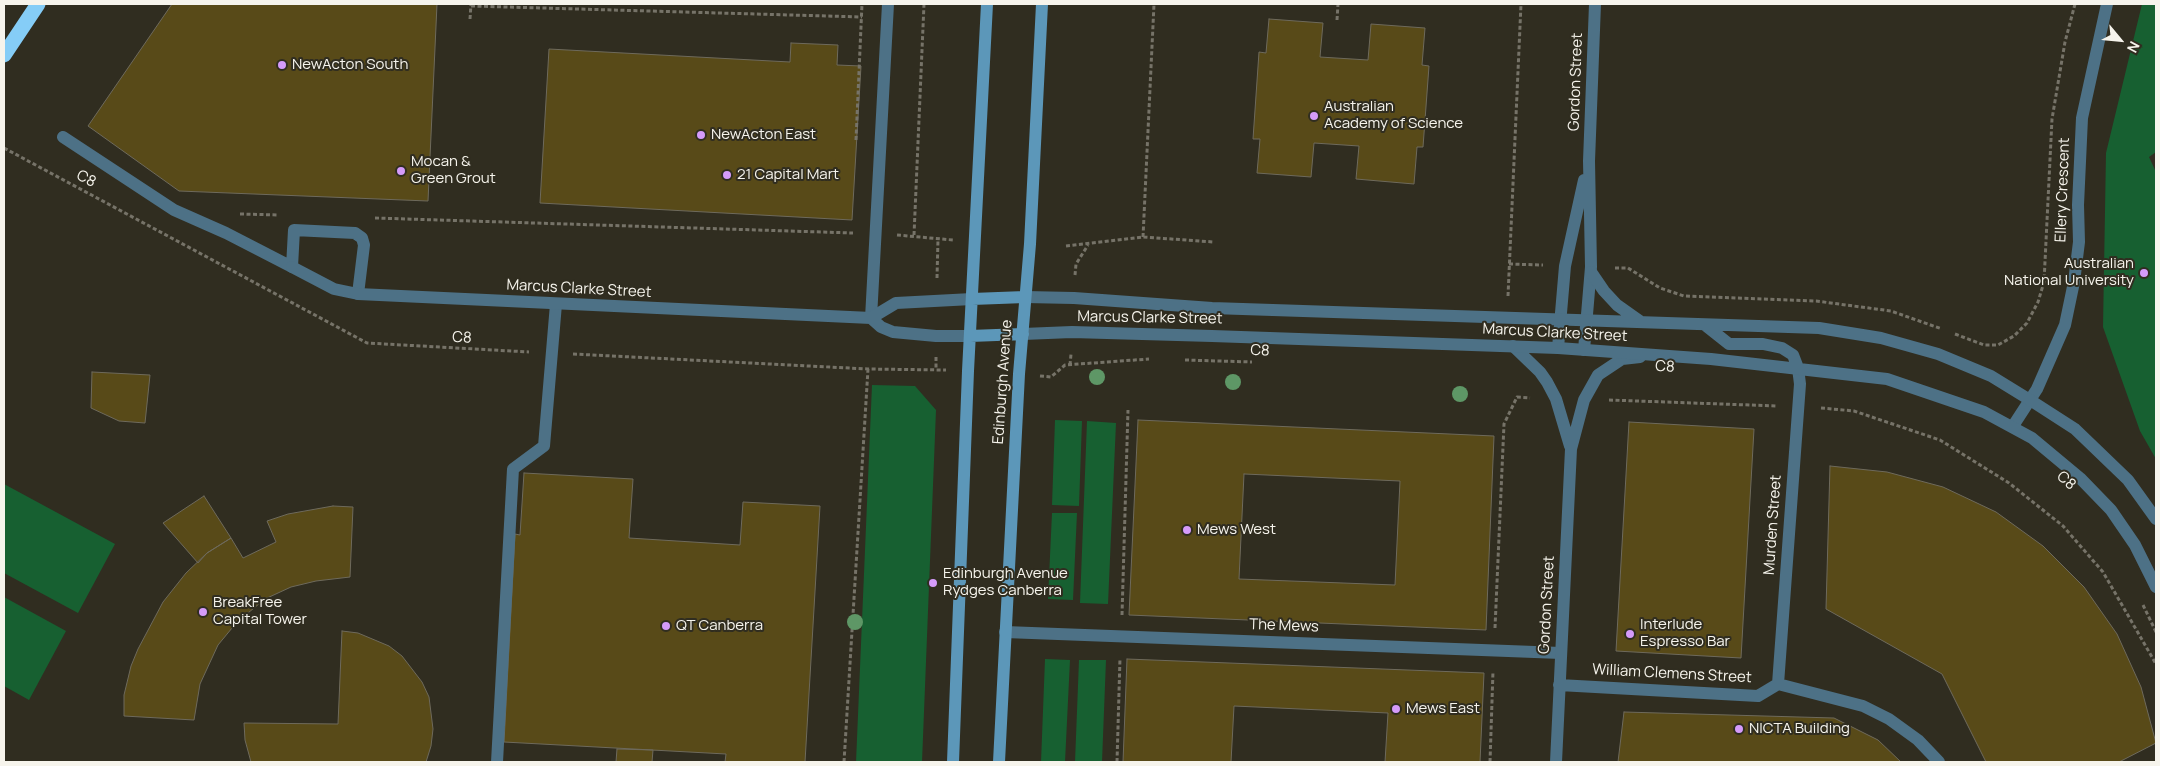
<!DOCTYPE html>
<style>
body{margin:0}
#map{position:relative;width:2160px;height:766px;overflow:hidden;background:#302d20;font-family:Manrope,sans-serif}
canvas{display:block}
.frame{position:absolute;inset:0;border:5px solid #f6f4ec;pointer-events:none}
.north{position:absolute;left:2095px;top:15px;width:50px;height:50px;-webkit-text-stroke:4px #302d20;paint-order:stroke;rotate:118deg;font-size:14px;font-weight:700;line-height:20px;text-align:center;color:#f6f4ec}
.north::after{content:'';display:block;margin:auto;width:18px;height:22px;background:#f6f4ec;clip-path:polygon(50% 0,100% 100%,50% 72%,0 100%)}
</style>
<div id="map">
<canvas width="2160" height="766"></canvas>
<div class="frame"></div>
<div class="north">N</div>
</div>
<script>
const context = document.querySelector('canvas').getContext('2d');
context.lineJoin = 'round';
function paint(path, color) {
  context.fillStyle = color;
  context.fill(path, 'evenodd');
}
function toPath(rows) {
  const path = new Path2D();
  for (const r of rows) {
    path.moveTo(r[0], r[1]);
    for (let i = 2; i < r.length; i += 2) path.lineTo(r[i], r[i + 1]);
  }
  return path;
}
function strokePath(path, color, width, dash) {
  context.strokeStyle = color;
  context.lineWidth = width;
  context.lineCap = dash ? 'butt' : 'round';
  context.setLineDash(dash || []);
  context.stroke(path);
}
function drawText(font, color, halo, rows, align = 'center') {
  context.font = font + ' Manrope,sans-serif';
  context.lineWidth = 4;
  context.setLineDash([]);
  context.textBaseline = 'middle';
  context.strokeStyle = halo;
  context.fillStyle = color;
  for (const [text, x, y, turn = 0] of rows) {
    context.save();
    context.translate(x, y);
    context.rotate((+turn || 0) * Math.PI / 180);
    context.textAlign = isNaN(turn) ? turn : align;
    if (halo) context.strokeText(text, 0, 0);
    context.fillText(text, 0, 0);
    context.restore();
  }
}
paint(toPath([
 [2142,4,2156,4,2156,152,2149,157,2156,172,2156,459,2140,431,2103,327,2106,153],
 [872,385,915,386,936,410,922,762,856,762],
 [1055,420,1082,421,1079,506,1052,505],
 [1087,421,1116,423,1108,604,1080,603],
 [4,484,115,544,78,613,4,573],
 [1052,513,1077,513,1073,600,1048,599],
 [4,597,66,631,29,700,4,686],
 [1045,659,1070,660,1065,762,1041,762],
 [1079,660,1106,660,1102,762,1075,762]
]), '#176031');
const building = toPath([
 [172,4,437,4,428,201,179,191,88,126,172,4],
 [1269,19,1323,23,1320,57,1368,60,1371,24,1425,28,1422,65,1429,66,1423,147,1417,147,1414,184,1356,179,1359,146,1314,143,1311,177,1257,173,1260,139,1253,139,1259,52,1266,53,1269,19],
 [791,43,838,45,837,65,861,66,852,220,540,203,549,49,790,62,791,43],
 [92,372,150,375,145,423,119,421,91,408,92,372],
 [1138,420,1494,436,1486,630,1129,615,1138,420],
 [1244,474,1400,481,1395,585,1239,579,1244,474],
 [1629,422,1754,429,1741,658,1616,651,1629,422],
 [1830,466,1887,472,1943,487,1996,512,2043,546,2084,587,2117,634,2141,687,2156,743,2119,762,1986,762,1942,674,1826,609,1830,466],
 [524,473,633,479,629,538,740,545,743,502,820,506,805,762,725,762,726,754,504,742,515,534,520,535,524,473],
 [204,496,231,538,207,553,198,563,163,523,204,496],
 [333,506,353,507,350,577,316,581,291,587,265,599,237,622,218,645,200,684,194,720,124,716,124,695,131,666,138,649,163,602,186,573,207,553,231,538,243,558,276,542,267,521,288,514,333,506],
 [342,631,358,633,389,646,402,656,422,682,429,697,433,729,431,746,426,762,251,762,245,740,244,723,338,724,342,631],
 [1127,659,1484,673,1480,762,1385,762,1388,713,1234,706,1231,762,1123,762,1127,659],
 [1624,712,1834,718,1878,740,1901,762,1618,762,1624,712],
 [617,749,653,750,652,762,616,762,617,749]
]);
paint(building, '#584a18');
strokePath(building, '#6e6a5c', 1);
strokePath(toPath([
 [471,6,862,17],
 [470,19,471,4],
 [1337,20,1338,4],
 [856,140,862,4],
 [4,148,367,343,529,352],
 [240,214,279,215],
 [375,218,853,233],
 [897,235,953,240],
 [914,235,924,4],
 [1143,237,1154,4],
 [1066,246,1143,237,1214,242],
 [1509,264,1543,265],
 [1615,268,1628,268,1660,288,1684,296,1816,301,1891,311,1942,329],
 [1075,275,1076,264,1088,245],
 [937,278,938,239],
 [1508,296,1521,4],
 [1955,334,1984,345,1998,345,2014,336,2027,323,2038,302,2044,282,2052,119,2065,42,2075,4],
 [573,354,868,369,946,370],
 [936,357,936,369],
 [1185,360,1252,362],
 [1070,365,1071,354],
 [1040,376,1051,377,1065,365,1149,359],
 [1609,400,1777,406],
 [1821,408,1854,411,1940,440,2009,483,2063,526,2103,572,2156,664],
 [2143,605,2156,632],
 [1122,615,1128,410],
 [1495,628,1504,424,1517,397,1530,398],
 [844,762,868,369],
 [1117,762,1120,658],
 [1490,762,1493,671]
]), '#767368', 3, [4, 2.5]);
strokePath(toPath([
 [63,137,174,210,226,233,292,267,294,230,355,233,362,238,364,245,358,294],
 [871,318,888,4],
 [1005,632,1561,653],
 [497,762,513,469,544,446,556,304]
]), '#4d7186', 12);
strokePath(toPath([
 [292,267,334,289,358,294,871,318,881,327,893,332,936,336,970,336],
 [871,318,896,303,972,299],
 [1513,346,1540,372,1547,382,1556,399,1570,446],
 [1558,348,1565,266,1584,180],
 [1584,350,1591,267,1589,161,1595,4],
 [2013,426,2037,389,2065,325,2074,282,2079,242,2078,205,2082,118,2107,4],
 [1778,684,1800,384,1798,368],
 [1559,685,1758,696,1778,684,1863,706,1889,719,1918,740,1939,762],
 [1556,762,1571,449,1584,400,1598,375,1622,359,1640,357]
]), '#4d7186', 12);
strokePath(toPath([
 [1591,272,1604,291,1617,305,1641,322],
 [1025,297,1074,298,1212,308,1819,328,1881,338,1938,354,1991,376,2030,400,2075,429,2128,480,2156,519],
 [1705,325,1729,344,1763,344,1782,348,1793,355,1798,368],
 [1023,334,1072,332,1212,336,1558,348,1711,359,1887,379,1984,412,2032,438,2080,478,2111,510,2135,545,2156,587]
]), '#4d7186', 12);
strokePath(toPath([
 [972,299,1025,297],
 [970,336,1023,334],
 [953,762,968,371,987,4],
 [999,762,1019,374,1030,244,1042,4]
]), '#5c97b9', 12);
strokePath(toPath([
 [4,55,38,4]
]), '#85cdf7', 15);
context.fillStyle = '#5e9766';
for (const [x, y] of [
 [1097,377],
 [1233,382],
 [1460,394],
 [855,622]
]) {
  context.beginPath();
  context.arc(x, y, 8, 0, 2 * Math.PI);
  context.fill();
}
for (const [x, y, r, color] of [
 [282,65,5,"#d59bfa"],
 [1314,116,5,"#d59bfa"],
 [701,135,5,"#d59bfa"],
 [401,171,5,"#d59bfa"],
 [727,175,5,"#d59bfa"],
 [2144,273,5,"#d59bfa"],
 [1187,530,5,"#d59bfa"],
 [933,583,5,"#d59bfa"],
 [203,612,5,"#d59bfa"],
 [666,626,5,"#d59bfa"],
 [1630,634,5,"#d59bfa"],
 [1396,709,5,"#d59bfa"],
 [1739,729,5,"#d59bfa"]
]) {
  const dot = new Path2D();
  dot.arc(x, y, r, 0, 2 * Math.PI);
  context.fillStyle = color;
  context.fill(dot);
  strokePath(dot, '#302d20', 2);
}
drawText('15px', '#f6f4ec', '#302d20', [
 ["NewActon South",292,65],
 ["Australian",1324,107],
 ["Academy of Science",1324,124],
 ["NewActon East",711,135],
 ["Mocan &",411,162],
 ["Green Grout",411,179],
 ["21 Capital Mart",737,175],
 ["Australian",2134,264,"right"],
 ["National University",2134,281,"right"],
 ["Mews West",1197,530],
 ["Edinburgh Avenue",943,574],
 ["Rydges Canberra",943,591],
 ["BreakFree",213,603],
 ["Capital Tower",213,620],
 ["Interlude",1640,625],
 ["Espresso Bar",1640,642],
 ["QT Canberra",676,626],
 ["Mews East",1406,709],
 ["NICTA Building",1749,729]
], 'left');
drawText('15px', '#f6f4ec', '#302d20', [
 ["Gordon Street",1576,82,-88],
 ["C8",86,179,28],
 ["Ellery Crescent",2063,190,-88],
 ["Marcus Clarke Street",579,289,3],
 ["Marcus Clarke Street",1150,318,1],
 ["Marcus Clarke Street",1555,333,3],
 ["C8",462,338,3],
 ["C8",1260,351,2],
 ["C8",1665,367,3],
 ["Edinburgh Avenue",1003,382,-86],
 ["C8",2066,481,42],
 ["Murden Street",1773,525,-86],
 ["Gordon Street",1547,605,-87],
 ["The Mews",1284,626,2],
 ["William Clemens Street",1672,674,3]
]);
</script>
